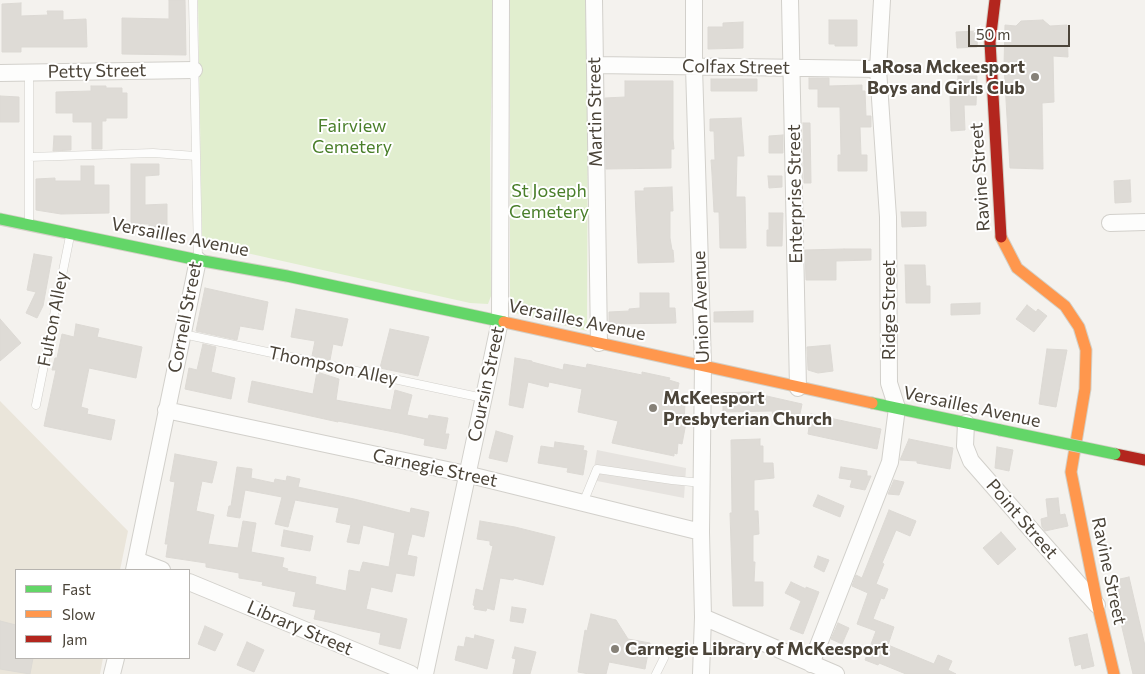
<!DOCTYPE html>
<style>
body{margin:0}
#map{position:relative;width:1145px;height:674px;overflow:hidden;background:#f4f2ee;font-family:Commissioner,sans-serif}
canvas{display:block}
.legend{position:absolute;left:15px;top:569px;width:175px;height:90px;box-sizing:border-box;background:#fff;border:1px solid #b7b4b0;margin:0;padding:6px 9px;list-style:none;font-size:15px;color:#4b4439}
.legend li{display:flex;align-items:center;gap:10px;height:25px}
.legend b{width:25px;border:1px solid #b7b4b0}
.scale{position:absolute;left:968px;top:25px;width:102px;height:22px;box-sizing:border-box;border:2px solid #4b4439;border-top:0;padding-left:6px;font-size:15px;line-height:18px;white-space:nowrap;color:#4b4439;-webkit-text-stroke:4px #fff;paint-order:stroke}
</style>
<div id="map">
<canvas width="1145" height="674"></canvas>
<ul class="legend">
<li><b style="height:6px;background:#63d668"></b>Fast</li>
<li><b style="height:6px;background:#ff974d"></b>Slow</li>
<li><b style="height:6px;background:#b3261e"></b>Jam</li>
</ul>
<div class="scale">50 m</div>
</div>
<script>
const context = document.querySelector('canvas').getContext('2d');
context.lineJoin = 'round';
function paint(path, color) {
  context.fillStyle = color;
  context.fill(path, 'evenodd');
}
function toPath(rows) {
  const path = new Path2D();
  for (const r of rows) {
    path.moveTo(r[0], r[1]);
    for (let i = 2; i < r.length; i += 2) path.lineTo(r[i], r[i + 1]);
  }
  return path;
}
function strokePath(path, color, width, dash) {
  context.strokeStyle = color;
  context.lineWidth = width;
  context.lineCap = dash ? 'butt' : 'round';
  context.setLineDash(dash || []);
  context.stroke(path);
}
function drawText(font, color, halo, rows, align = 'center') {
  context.font = font + ' Commissioner,sans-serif';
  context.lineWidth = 4;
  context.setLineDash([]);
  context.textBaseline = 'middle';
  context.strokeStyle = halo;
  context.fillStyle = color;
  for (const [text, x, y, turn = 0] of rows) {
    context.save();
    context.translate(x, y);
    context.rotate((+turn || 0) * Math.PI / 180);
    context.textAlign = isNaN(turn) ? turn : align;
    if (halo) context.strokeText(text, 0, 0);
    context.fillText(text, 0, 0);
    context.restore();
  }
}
paint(toPath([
 [0,401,128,531,120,570,16,570,16,658,103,658,100,674,0,674]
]), '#eae5da');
paint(toPath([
 [198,0,494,0,490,149,491,296,488,304,470,303,202,243],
 [510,0,587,0,588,63,587,331,510,312]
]), '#e1eecf');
paint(toPath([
 [597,450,686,468,684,498,592,480]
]), '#e6e3df');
const building = toPath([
 [169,0,185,0,186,55,122,54,122,18,169,19,169,0],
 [21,3,21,16,48,15,47,11,63,11,63,20,86,19,87,47,21,47,21,52,2,52,2,4,21,3],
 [829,20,857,20,857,46,835,46,835,44,829,44,829,20],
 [1043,20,1050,26,1067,25,1068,57,1053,56,1054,102,1042,103,1043,169,1010,168,1004,66,1005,25,1016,26,1021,21,1043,20],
 [743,22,743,48,708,49,708,27,723,27,723,23,743,22],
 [978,31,977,47,957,48,956,32,978,31],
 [958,76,977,76,976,105,964,105,965,130,951,131,950,95,957,95,958,76],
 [809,78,829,78,829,86,862,85,862,91,865,91,866,116,871,116,871,127,860,127,861,155,867,155,867,171,838,171,838,155,841,155,840,107,818,107,818,89,809,89,809,78],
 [711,79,757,79,757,91,711,91,711,79],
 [625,81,673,81,673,139,674,149,671,149,671,168,606,169,605,98,625,97,625,81],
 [91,86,106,86,106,88,122,88,122,93,127,93,127,118,106,118,106,121,102,121,102,149,92,149,92,122,73,122,73,113,56,113,56,92,91,91,91,86],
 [0,96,19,97,19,122,0,122,0,96],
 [741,118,744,156,737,156,736,197,745,197,746,248,720,248,719,212,714,212,712,174,711,160,715,160,714,131,710,131,710,119,741,118],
 [803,123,810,123,811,183,804,183,803,123],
 [783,135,783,153,769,153,769,136,783,135],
 [54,136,71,136,71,150,53,151,54,136],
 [131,164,159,164,159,175,145,176,145,205,167,204,167,226,149,227,149,224,131,224,131,164],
 [81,166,94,166,94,185,109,185,109,213,61,214,36,210,36,179,55,178,55,181,81,181,81,166],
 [768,176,782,176,782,187,769,188,768,176],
 [1130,180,1131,202,1115,203,1114,181,1130,180],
 [672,187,673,211,670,211,670,238,672,250,673,250,674,262,638,263,635,191,644,191,644,188,672,187],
 [901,212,926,212,926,226,902,227,901,212],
 [769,213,783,213,782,246,767,246,767,230,769,230,769,213],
 [844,249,871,249,871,260,836,261,836,280,806,280,805,250,844,249],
 [34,254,52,257,43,306,37,318,26,313,36,292,27,290,34,254],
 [905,265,925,265,926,286,930,286,930,303,906,303,905,265],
 [205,288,268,302,263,330,240,326,237,340,196,331,205,288],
 [640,293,669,293,669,308,675,308,676,323,609,324,609,312,629,311,629,309,640,308,640,293],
 [980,303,980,314,951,315,951,304,980,303],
 [1027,305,1036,312,1038,309,1047,316,1034,332,1016,319,1027,305],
 [296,309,348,319,342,346,333,344,330,360,312,356,315,341,291,337,296,309],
 [753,311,753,322,714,322,714,312,753,311],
 [0,319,21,343,0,361,0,319],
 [76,324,99,329,97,337,142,347,136,378,89,368,81,407,88,409,87,414,115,420,111,440,44,426,56,370,52,370,55,358,57,358,62,334,74,337,76,324],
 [390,329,429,337,418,376,380,368,390,329],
 [203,344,216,347,211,372,235,378,231,399,185,389,189,368,197,370,203,344],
 [830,345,833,371,818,373,808,370,807,347,830,345],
 [1047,349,1067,350,1056,407,1039,404,1047,349],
 [515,358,532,361,532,362,563,370,564,364,586,368,587,364,642,375,642,372,670,378,669,380,679,383,675,402,685,404,684,422,686,423,682,444,678,443,677,454,674,453,674,456,612,443,618,421,578,412,582,389,549,382,548,387,528,382,523,408,509,405,515,358],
 [317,372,339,379,336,400,391,410,395,390,412,395,407,415,428,419,429,415,448,418,445,434,449,434,446,449,424,445,425,439,399,433,338,421,338,422,248,402,252,381,313,394,317,372],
 [749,392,802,404,800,414,773,415,772,411,723,412,723,393,749,392],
 [811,414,881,429,877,449,808,434,811,414],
 [496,431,513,436,507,462,489,458,496,431],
 [760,439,760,446,763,446,763,463,773,463,774,478,754,480,754,511,758,511,759,534,753,535,753,562,755,562,754,582,763,582,763,606,733,606,730,513,732,513,731,440,760,439],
 [909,439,953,448,950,469,917,463,917,461,900,460,909,439],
 [555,442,584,446,583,450,587,451,583,475,567,472,568,468,538,463,541,446,554,448,555,442],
 [997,447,1013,450,1009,471,995,468,997,447],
 [175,454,217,462,212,483,202,481,196,511,214,515,208,544,238,548,243,521,256,523,251,552,284,558,282,567,288,569,287,571,316,577,315,584,346,591,349,570,360,572,363,562,389,567,395,533,363,525,359,544,347,542,351,525,336,522,339,508,295,500,288,527,275,524,282,497,245,490,240,518,227,516,229,506,231,506,237,467,252,469,251,478,274,483,275,479,286,481,287,476,300,479,298,487,354,499,410,513,411,508,429,512,424,537,412,534,407,555,417,557,414,576,396,573,392,592,371,587,366,609,407,619,400,649,379,644,381,633,314,619,316,610,293,606,296,592,262,585,263,582,239,578,239,573,206,567,206,563,166,557,168,544,165,544,175,482,170,481,175,454],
 [841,467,867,471,867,476,871,476,865,490,850,487,852,480,839,478,841,467],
 [894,480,904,482,899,495,888,494,894,480],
 [818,495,844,506,840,517,813,506,818,495],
 [1058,498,1060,515,1065,514,1068,526,1045,531,1042,527,1041,519,1048,517,1046,499,1058,498],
 [889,510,916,521,910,536,896,530,882,563,884,564,876,584,888,589,884,599,881,598,873,619,894,627,888,645,934,664,938,655,952,661,948,670,956,674,906,674,879,663,878,665,865,660,876,631,857,624,868,593,852,586,856,575,862,578,889,510],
 [480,521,515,527,555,537,543,585,514,578,513,580,500,578,494,610,487,608,486,611,474,609,475,606,473,605,476,589,483,591,493,546,490,545,490,541,477,539,480,521],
 [284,530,313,536,310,551,281,546,284,530],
 [1001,532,1016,549,998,565,983,548,1001,532],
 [818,556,829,560,824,572,814,567,818,556],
 [1129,577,1145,646,1145,674,1133,674,1111,581,1129,577],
 [791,582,806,589,806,587,819,592,803,634,790,629,801,601,785,593,791,582],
 [512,607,526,609,523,623,510,621,512,607],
 [591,614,616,620,628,639,650,643,645,669,609,662,606,674,589,674,578,672,585,630,587,631,591,614],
 [0,621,16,625,16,658,33,658,30,674,0,669,0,621],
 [838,623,849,628,842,644,831,639,838,623],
 [205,626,223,634,215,651,198,644,205,626],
 [1087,634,1094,666,1082,669,1081,664,1075,666,1069,638,1087,634],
 [475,635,494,640,487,669,455,660,458,646,464,647,466,637,474,639,475,635],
 [247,642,264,650,254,672,237,665,247,642],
 [515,647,536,652,530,674,513,674,516,659,512,658,515,647]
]);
paint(building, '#dedbd6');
strokePath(building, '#dcd9d4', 1);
const lane = toPath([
 [193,0,198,258],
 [29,73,29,223],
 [29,157,153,153,196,156],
 [183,334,483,398],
 [36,405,70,236],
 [583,503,597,469,672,480,702,483],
 [656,674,664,658]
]);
const street = toPath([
 [594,0,599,343],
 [694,0,694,67,703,365,701,532,703,617,701,674],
 [790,0,798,388],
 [595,65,878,69],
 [0,73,194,70],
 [1110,223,1145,222],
 [166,410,466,474,701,532],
 [966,423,965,446,971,461,1097,605],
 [136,560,162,570],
 [134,570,198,260],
 [189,582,411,674],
 [703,617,836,674],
 [811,664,890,462,897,408,889,383,888,217,878,69,882,0],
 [112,674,116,658],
 [425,674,500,321,501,0]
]);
const fast = toPath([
 [0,219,198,260,287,276,504,322],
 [872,403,1000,430]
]);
const slow = toPath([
 [1001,237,1017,268,1065,306,1079,327,1086,350,1085,389,1071,472,1098,607,1114,674],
 [504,322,872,403]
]);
const jam = toPath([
 [995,0,990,42,1001,237],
 [1115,454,1145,460]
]);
strokePath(lane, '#d2d0cb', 9);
strokePath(street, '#d2d0cb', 18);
strokePath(fast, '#d3cfc5', 13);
strokePath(slow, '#d3cfc5', 13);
strokePath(jam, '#d3cfc5', 13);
strokePath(lane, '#fdfdfc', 8);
strokePath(street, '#fdfdfc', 16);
strokePath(fast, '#63d668', 11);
strokePath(slow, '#ff974d', 11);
strokePath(jam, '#b3261e', 11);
const fastBridge = toPath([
 [1000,430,1115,454]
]);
strokePath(fastBridge, '#d3cfc5', 13, []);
strokePath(fastBridge, '#63d668', 11);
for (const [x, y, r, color] of [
 [1035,77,5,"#868178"],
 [653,408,5,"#868178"],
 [615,649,5,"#868178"]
]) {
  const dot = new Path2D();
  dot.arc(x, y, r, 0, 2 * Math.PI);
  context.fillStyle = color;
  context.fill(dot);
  strokePath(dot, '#fff', 2);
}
drawText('18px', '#4b4439', '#fff', [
 ["Colfax Street",736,67,1],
 ["Petty Street",97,71,-1],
 ["Martin Street",595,112,-91],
 ["Ravine Street",980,177,-94],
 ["Enterprise Street",795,194,-91],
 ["Versailles Avenue",180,237,11],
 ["Union Avenue",701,307,-92],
 ["Ridge Street",889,310,-90],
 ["Cornell Street",185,317,-79],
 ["Fulton Alley",53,319,-79],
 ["Versailles Avenue",577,320,12],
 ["Thompson Alley",333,366,12],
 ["Coursin Street",486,384,-78],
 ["Versailles Avenue",972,407,12],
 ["Carnegie Street",435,468,12],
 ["Point Street",1022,519,49],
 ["Ravine Street",1109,571,78],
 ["Library Street",300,628,23]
]);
drawText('bold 18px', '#4b4439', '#fff', [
 ["LaRosa Mckeesport",1025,67,"right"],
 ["Boys and Girls Club",1025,88,"right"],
 ["McKeesport",663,398],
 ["Presbyterian Church",663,419],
 ["Carnegie Library of McKeesport",625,649]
], 'left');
drawText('18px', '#4a7f2a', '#fff', [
 ["Fairview",352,126],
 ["Cemetery",352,147],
 ["St Joseph",549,191],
 ["Cemetery",549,212]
]);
</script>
